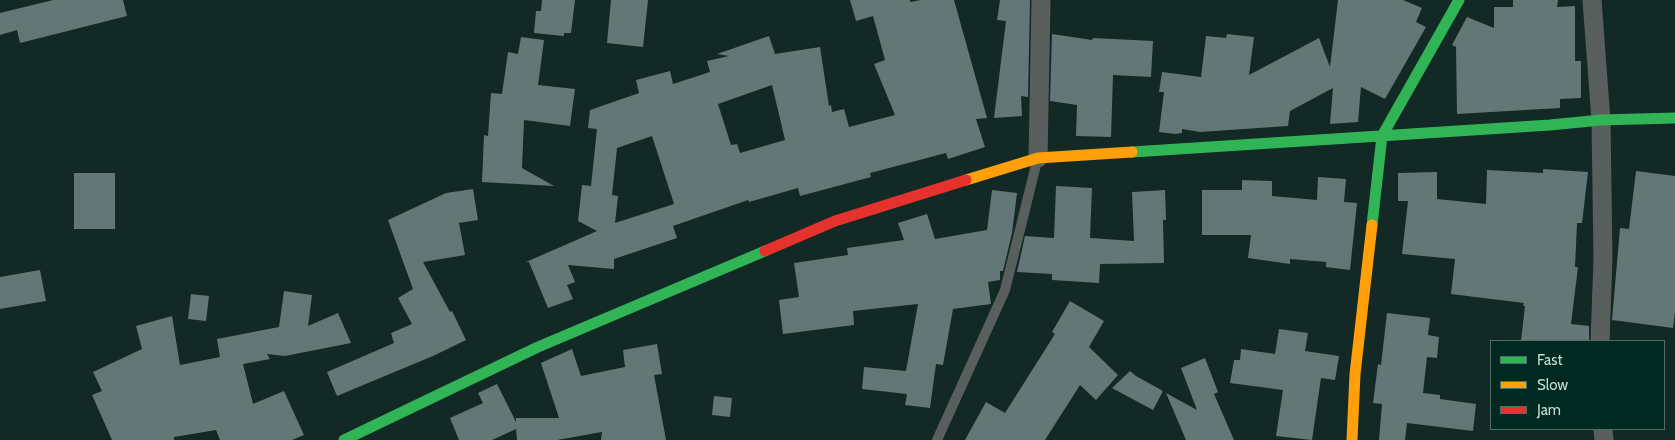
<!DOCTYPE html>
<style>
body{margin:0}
#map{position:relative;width:1675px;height:440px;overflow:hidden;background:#122926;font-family:Cabin,sans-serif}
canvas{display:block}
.legend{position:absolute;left:1490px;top:340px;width:175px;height:90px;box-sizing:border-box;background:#002922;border:1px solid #4f706a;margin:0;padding:6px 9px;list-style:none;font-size:15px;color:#c5dad5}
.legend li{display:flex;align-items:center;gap:10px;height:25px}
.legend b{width:25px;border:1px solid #4f706a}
</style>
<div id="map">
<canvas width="1675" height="440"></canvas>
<ul class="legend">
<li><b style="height:6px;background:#30b455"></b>Fast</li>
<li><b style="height:6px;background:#ff9f0a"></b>Slow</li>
<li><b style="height:6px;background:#e5322d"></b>Jam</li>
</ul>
</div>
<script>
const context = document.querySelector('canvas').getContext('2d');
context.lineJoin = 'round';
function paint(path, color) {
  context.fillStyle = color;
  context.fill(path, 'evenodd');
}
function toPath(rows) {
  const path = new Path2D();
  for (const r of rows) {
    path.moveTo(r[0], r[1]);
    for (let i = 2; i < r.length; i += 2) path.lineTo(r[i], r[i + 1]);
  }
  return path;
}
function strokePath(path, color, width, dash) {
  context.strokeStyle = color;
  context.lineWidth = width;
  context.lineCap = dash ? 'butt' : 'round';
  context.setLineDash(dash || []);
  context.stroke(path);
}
paint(toPath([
 [53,0,123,0,127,16,20,43,17,30,0,35,0,13],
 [542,0,575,0,571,33,564,33,564,36,534,33,536,11,541,11],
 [611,0,648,0,643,47,607,43],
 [850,0,910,0,910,2,921,0,954,0,987,118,976,119,985,147,948,159,946,153,870,173,871,177,800,196,798,188,749,202,748,200,673,226,677,238,614,259,614,269,568,265,575,282,567,285,573,299,548,308,529,262,526,262,597,231,578,221,582,185,591,186,597,129,588,128,590,110,639,93,636,80,670,71,673,84,710,72,707,61,729,56,717,54,769,36,775,54,820,47,829,106,831,105,832,112,844,109,849,127,895,115,874,64,885,60,873,16,856,21],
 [772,85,785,140,740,153,737,144,731,145,718,104],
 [652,136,674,204,615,223,618,196,612,195,617,148],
 [1000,0,1030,0,1028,97,1021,96,1022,116,994,118,1006,21,997,20],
 [1338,0,1403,0,1422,8,1416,22,1426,27,1385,99,1361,87,1358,122,1330,124,1333,88,1290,111,1288,126,1200,132,1182,129,1182,133,1175,134,1159,132,1164,92,1159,92,1162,72,1201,77,1206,36,1226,38,1227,34,1254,37,1249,75,1319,38,1330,67],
 [1513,0,1558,0,1557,7,1575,6,1575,61,1581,61,1581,98,1560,99,1560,108,1457,114,1456,47,1452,45,1467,17,1494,28,1494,7,1513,7],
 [1052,34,1092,40,1093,38,1153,41,1151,77,1113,75,1111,137,1076,136,1077,105,1050,101],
 [521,37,544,40,538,85,575,89,570,126,524,120,522,168,554,186,482,182,484,135,488,136,491,93,502,94,508,52,518,54],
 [1543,169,1588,172,1582,223,1577,223,1575,267,1578,267,1571,324,1589,326,1589,341,1521,341,1525,306,1523,306,1524,303,1451,294,1455,259,1402,254,1408,201,1398,201,1398,173,1437,172,1437,199,1486,204,1487,170,1543,173],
 [1636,171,1675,176,1675,311,1673,328,1612,320,1620,228,1629,229],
 [74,173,115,173,115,229,74,229],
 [1318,177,1346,179,1344,202,1357,203,1350,270,1326,267,1326,262,1290,259,1290,264,1248,258,1251,235,1202,235,1202,190,1242,190,1242,180,1272,181,1272,196,1317,200],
 [1056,186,1092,188,1090,238,1134,241,1132,192,1165,190,1166,220,1163,220,1164,263,1100,264,1099,283,1052,280,1052,274,1017,272,1025,236,1054,238],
 [473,189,478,220,459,223,465,255,423,262,450,312,452,311,466,340,433,356,337,396,327,372,394,343,391,333,412,324,398,298,413,289,388,220,446,193],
 [992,190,1017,193,1012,233,1003,271,1000,271,1000,280,988,282,991,304,953,309,943,365,936,364,930,408,905,405,907,394,862,389,864,367,906,371,918,304,853,311,854,325,783,334,779,300,799,297,794,263,848,255,847,248,904,240,898,223,927,214,935,239,987,230],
 [40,270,46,301,0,309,0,277],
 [284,291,312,295,308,326,338,313,351,343,285,356,267,354,270,359,243,364,253,404,284,391,304,435,292,440,220,440,216,430,174,437,174,440,112,440,92,395,102,391,93,372,142,349,136,326,172,316,180,365,220,357,217,339,279,327],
 [191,294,209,296,206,321,188,319],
 [1070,301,1104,321,1089,347,1118,375,1096,400,1080,385,1045,440,965,440,986,402,1005,413,1055,334,1052,332],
 [1387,313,1430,318,1428,335,1439,337,1437,358,1427,357,1423,393,1440,395,1440,399,1476,404,1473,431,1407,423,1405,440,1379,440,1382,404,1373,403,1378,364,1381,365],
 [1279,329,1308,333,1305,351,1339,356,1335,380,1321,378,1312,440,1276,436,1283,390,1230,383,1234,360,1240,360,1241,349,1275,354],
 [657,344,662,374,654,375,666,440,601,440,602,432,557,440,517,440,516,429,492,440,459,440,450,418,483,403,478,393,497,384,516,422,516,418,559,418,541,363,572,349,581,376,625,367,623,350],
 [1205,358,1218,392,1214,394,1234,440,1186,440,1166,393,1197,410,1181,368],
 [1130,371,1136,376,1163,391,1153,410,1112,388],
 [714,396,732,398,730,417,712,415]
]), '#647777');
strokePath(toPath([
 [937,440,1005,290,1037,161]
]), '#595f5c', 10);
strokePath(toPath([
 [1592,0,1601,120,1603,259,1600,341],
 [1038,158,1041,0],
 [1603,429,1604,440]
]), '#595f5c', 19);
strokePath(toPath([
 [1132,152,1550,125,1601,120,1675,118],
 [1372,225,1382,136,1459,0],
 [344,440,538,347,765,251]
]), '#30b455', 11);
strokePath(toPath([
 [966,180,1038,158,1132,152],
 [1352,440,1355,374,1372,225]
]), '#ff9f0a', 11);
strokePath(toPath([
 [765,251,835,221,966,180]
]), '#e5322d', 11);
</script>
